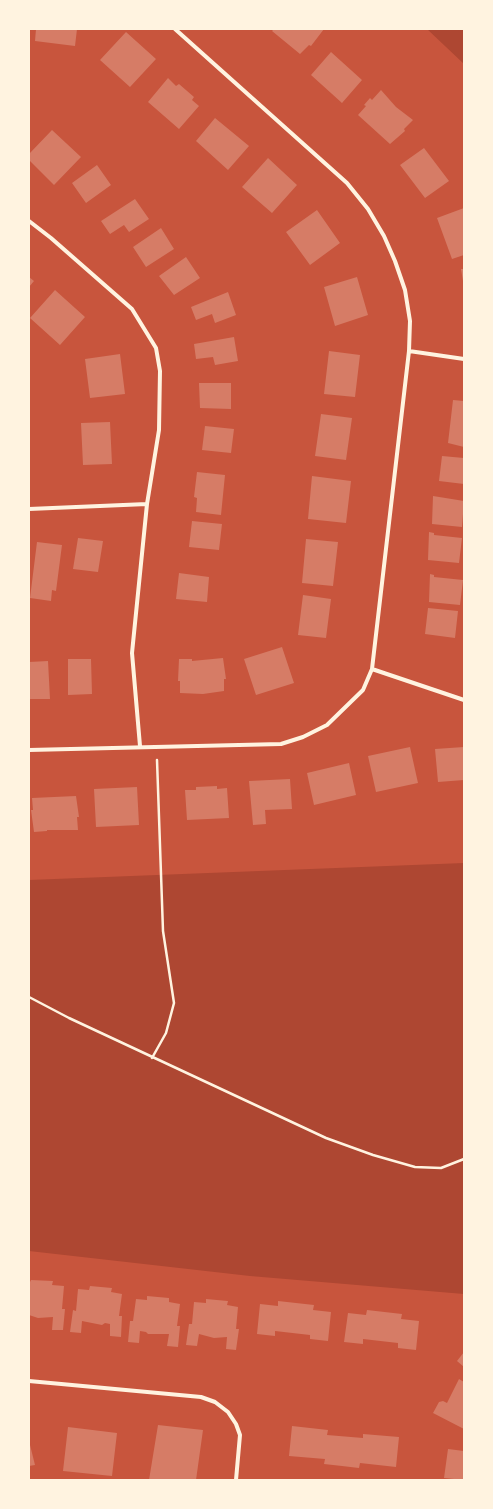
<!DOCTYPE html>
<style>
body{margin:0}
#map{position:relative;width:493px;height:1509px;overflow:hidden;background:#c8553d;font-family:Jost,sans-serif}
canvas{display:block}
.frame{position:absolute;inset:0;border:30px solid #fff3e0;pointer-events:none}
</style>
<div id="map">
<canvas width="493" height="1509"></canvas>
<div class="frame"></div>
</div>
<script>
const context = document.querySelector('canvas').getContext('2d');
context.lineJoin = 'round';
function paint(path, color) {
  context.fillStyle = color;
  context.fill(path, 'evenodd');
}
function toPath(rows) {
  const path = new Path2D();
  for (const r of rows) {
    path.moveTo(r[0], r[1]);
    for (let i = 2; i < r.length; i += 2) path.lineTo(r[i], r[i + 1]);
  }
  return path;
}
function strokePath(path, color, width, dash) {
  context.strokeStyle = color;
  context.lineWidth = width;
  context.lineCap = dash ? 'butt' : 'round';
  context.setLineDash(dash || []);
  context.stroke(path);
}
paint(toPath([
 [427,29,464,29,464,64],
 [464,863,464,1294,250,1276,29,1251,29,880]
]), '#ae4732');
paint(toPath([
 [36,29,77,29,75,46,35,41],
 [274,29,324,29,311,46,309,45,300,54,272,31],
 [126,32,156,59,130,87,100,60],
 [331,52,362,80,342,103,311,75],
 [168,78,176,86,179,84,194,97,192,100,199,106,179,129,148,102],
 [381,90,396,107,413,120,404,129,405,131,390,144,358,115,366,106,364,105,370,98,372,100],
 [215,118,249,146,228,170,196,141],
 [52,130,81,157,54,185,29,160,29,154],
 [424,148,449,181,425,198,400,165],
 [268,158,297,185,272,213,242,187],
 [97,165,111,185,86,203,72,183],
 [135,199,149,219,129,232,124,225,110,234,101,221],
 [464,208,464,255,452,259,437,218],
 [317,210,340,243,310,265,286,232],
 [161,228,174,249,146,267,133,247],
 [186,257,200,278,174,295,159,276],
 [461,269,464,269,464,281,463,281],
 [29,277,34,281,29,287],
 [357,277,368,315,335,326,324,287],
 [55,290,85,317,60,345,30,318],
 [228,292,236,315,215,323,212,314,196,320,191,307],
 [234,337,238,361,215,365,213,357,196,359,194,344],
 [329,351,360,355,355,397,324,394],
 [120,354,125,394,90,398,85,359],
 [199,383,231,383,231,409,200,408],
 [453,400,464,401,464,447,448,443],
 [321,414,352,418,346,460,315,456],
 [110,422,112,464,83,465,81,423],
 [205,426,234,429,231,453,202,450],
 [442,456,464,458,464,484,439,481],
 [197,472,225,475,221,515,196,512,197,498,194,497],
 [312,476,351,481,346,523,308,519],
 [433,496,464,501,462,527,432,524],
 [192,521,222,524,219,550,189,547],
 [429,532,434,533,434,535,462,538,459,563,428,560],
 [78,538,103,541,98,572,73,569],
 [306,539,338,542,333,586,302,583],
 [37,542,62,545,56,591,52,590,51,601,30,598],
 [179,573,209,577,207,602,176,599],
 [430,574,434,575,434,577,463,580,460,605,429,602],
 [303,595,331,599,326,638,298,635],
 [428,608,458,611,455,638,425,634],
 [282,647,294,683,256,695,244,659],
 [223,658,226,679,224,679,224,691,203,694,180,693,180,681,178,681,179,659,192,659,192,661],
 [68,659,91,659,92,694,68,695],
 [48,661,50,699,29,699,29,662],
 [410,747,418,783,376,792,368,756],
 [464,747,464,780,438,782,435,749],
 [349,763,356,795,314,805,307,773],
 [290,779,292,809,265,810,266,824,253,825,249,781],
 [217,786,217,789,227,788,229,818,187,820,185,790,196,790,196,787],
 [137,787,139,825,96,827,94,789],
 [76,796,79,817,77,817,78,830,47,830,47,831,34,832,31,810,33,810,32,798],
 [31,1280,53,1281,52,1285,64,1286,62,1309,65,1309,63,1330,52,1330,53,1317,38,1318,29,1315,29,1284],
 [90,1286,112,1288,111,1292,122,1294,119,1316,122,1316,121,1337,110,1336,110,1324,105,1323,102,1325,82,1321,81,1333,70,1332,73,1310,76,1311,78,1289,89,1290],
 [147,1296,169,1298,169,1302,180,1304,177,1326,180,1326,178,1347,167,1346,169,1334,148,1334,146,1332,140,1331,139,1343,128,1342,130,1321,133,1321,136,1299,147,1300],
 [206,1299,228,1301,227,1305,238,1307,236,1329,239,1329,236,1350,226,1349,227,1337,214,1338,199,1334,197,1346,186,1345,189,1324,192,1324,194,1302,206,1303],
 [278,1301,314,1305,313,1310,331,1312,328,1341,310,1339,310,1335,275,1331,275,1336,257,1334,260,1304,278,1306],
 [367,1310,402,1314,401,1319,419,1321,416,1350,398,1348,398,1343,363,1339,363,1344,344,1342,348,1313,366,1315],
 [464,1352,464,1367,457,1361],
 [459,1379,464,1382,464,1429,433,1413,439,1402,443,1401,447,1403],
 [158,1425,203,1430,196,1480,149,1480],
 [292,1426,328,1430,327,1435,363,1438,363,1434,399,1437,396,1467,360,1463,359,1468,342,1466,324,1464,325,1459,289,1456],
 [68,1427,117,1433,112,1476,63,1471],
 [29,1441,35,1465,29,1466],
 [448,1449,464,1451,464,1480,444,1478]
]), '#d67c66');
strokePath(toPath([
 [29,997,69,1018,326,1138,373,1155,415,1167,441,1168,464,1159],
 [152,1058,166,1033,174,1003,163,931,157,760]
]), '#fff3e0', 2.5);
strokePath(toPath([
 [29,221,51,238,132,309,156,348,160,371,159,430,147,504,132,653,140,746],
 [409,351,464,359],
 [29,509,147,504],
 [372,669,464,700],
 [29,750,281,744,303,737,327,725,363,690,372,669,409,351,410,321,405,290,395,261,384,236,368,209,347,183,175,29],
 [29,1381,201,1397,215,1402,228,1412,236,1424,240,1435,236,1480]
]), '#fff3e0', 4);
</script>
